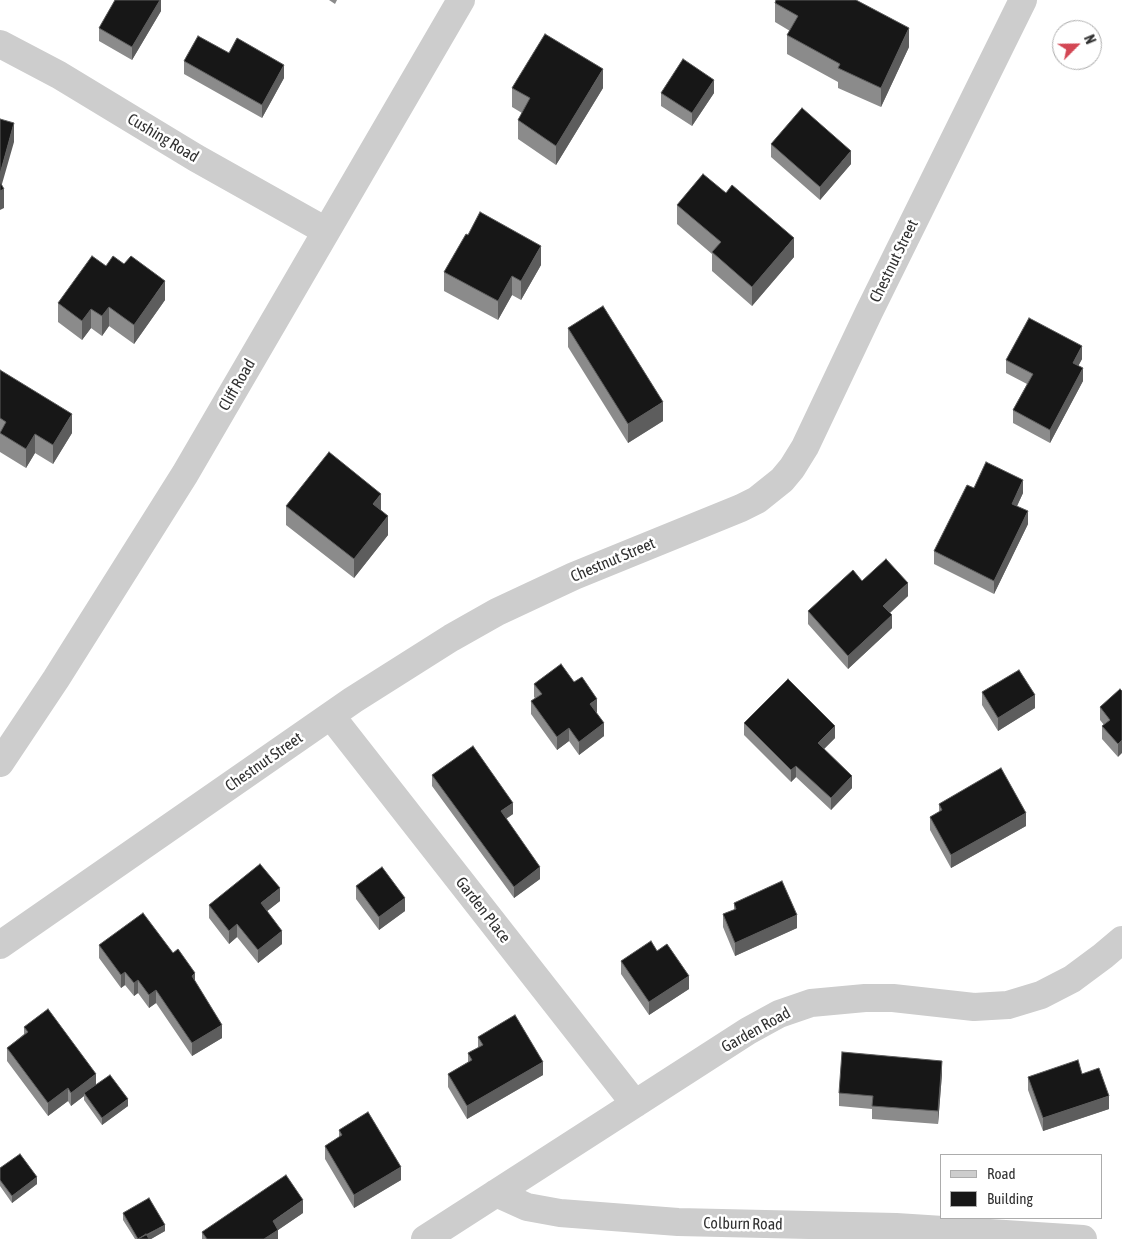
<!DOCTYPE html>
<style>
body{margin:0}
#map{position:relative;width:1122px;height:1239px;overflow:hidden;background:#fff;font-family:"Asap Condensed",sans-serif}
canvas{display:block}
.legend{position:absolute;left:940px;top:1154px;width:162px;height:65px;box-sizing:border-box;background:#fff;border:1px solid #acacac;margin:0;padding:6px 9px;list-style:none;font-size:15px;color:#303030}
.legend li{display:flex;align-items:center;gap:10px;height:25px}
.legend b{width:25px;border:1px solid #acacac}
.north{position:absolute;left:1052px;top:20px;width:50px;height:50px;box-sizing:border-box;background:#fff;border:1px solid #acacac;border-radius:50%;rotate:67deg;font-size:14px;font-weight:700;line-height:20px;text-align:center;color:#303030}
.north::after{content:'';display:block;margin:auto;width:18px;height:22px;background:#d34754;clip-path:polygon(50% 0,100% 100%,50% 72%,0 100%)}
</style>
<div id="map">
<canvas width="1122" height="1239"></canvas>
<ul class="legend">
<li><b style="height:6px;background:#cdcdcd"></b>Road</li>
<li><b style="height:14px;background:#171717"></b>Building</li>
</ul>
<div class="north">N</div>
</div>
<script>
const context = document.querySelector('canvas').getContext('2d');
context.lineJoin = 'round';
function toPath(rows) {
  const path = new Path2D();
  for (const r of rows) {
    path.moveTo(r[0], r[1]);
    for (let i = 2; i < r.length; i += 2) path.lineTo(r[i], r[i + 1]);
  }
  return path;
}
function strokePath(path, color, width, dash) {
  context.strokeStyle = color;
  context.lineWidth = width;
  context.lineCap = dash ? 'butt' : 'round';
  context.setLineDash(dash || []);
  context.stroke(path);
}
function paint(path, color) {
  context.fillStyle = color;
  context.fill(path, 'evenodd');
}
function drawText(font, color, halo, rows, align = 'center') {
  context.font = font + ' "Asap Condensed",sans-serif';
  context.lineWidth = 5;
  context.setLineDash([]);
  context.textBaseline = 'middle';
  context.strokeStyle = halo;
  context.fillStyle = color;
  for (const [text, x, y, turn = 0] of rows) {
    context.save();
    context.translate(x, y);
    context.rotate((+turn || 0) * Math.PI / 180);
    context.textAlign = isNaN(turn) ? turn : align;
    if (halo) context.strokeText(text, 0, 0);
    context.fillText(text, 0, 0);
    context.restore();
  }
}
strokePath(toPath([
 [0,44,59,75,196,158,326,231],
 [331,716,635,1104],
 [0,763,56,679,185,474,461,0],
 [0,945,353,700,451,638,497,612,574,576,741,508,757,500,782,480,792,468,805,447,869,312,1023,0],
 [496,1193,527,1207,560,1213,678,1222,896,1227,1083,1239],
 [425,1239,748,1031,779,1014,811,1003,865,998,893,998,974,1007,1008,1005,1041,995,1072,979,1103,956,1122,940]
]), '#cdcdcd', 28);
paint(toPath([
 [161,0,161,11,132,60,99,41,99,28],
 [329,0,337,0,335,4],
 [775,3,909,47,881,107,838,88,838,82,787,54,787,35,790,31,775,22],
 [229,53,284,78,262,118,184,74,184,61],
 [512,88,603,88,556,165,518,139,518,120,522,113,512,107],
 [661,93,714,93,692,126,661,106],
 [771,144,851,164,820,200,771,157],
 [726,193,794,257,752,306,712,271,712,254,677,224,677,205],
 [541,265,521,300,512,295,498,320,444,291,444,272],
 [106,266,165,300,134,344,109,326,102,336,91,328,82,340,58,322,58,303],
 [568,328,663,421,628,443,568,347],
 [1082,359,1078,366,1083,381,1050,443,1013,423,1013,410,1027,384,1006,373,1006,360],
 [0,370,72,433,53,464,35,453,26,468,0,452],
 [974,488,1023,493,1017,506,1028,524,994,594,934,564,934,551],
 [286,506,381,511,388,535,354,578,286,525],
 [862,581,908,596,890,613,892,628,848,669,808,624,808,611],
 [574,682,597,712,596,712,604,736,579,755,569,741,557,750,531,714,531,701,535,698,534,697,534,684],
 [1122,691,1118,757,1102,739,1102,726,1104,725,1100,720,1100,707],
 [982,692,1035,708,998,731,982,705],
 [744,723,835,738,824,749,852,788,831,810,796,777,791,782,744,735],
 [432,775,513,814,506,819,540,879,514,898,432,786],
 [939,804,1026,826,951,868,930,830,930,817,939,812],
 [356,886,405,911,379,930,356,899],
 [280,901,267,911,282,944,258,963,237,937,229,944,209,918,209,905],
 [734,903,797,928,735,956,723,927,723,914,734,910],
 [99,945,195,982,222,1038,192,1056,156,1003,149,1008,138,993,134,996,125,985,121,988,99,958],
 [657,951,689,989,649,1015,621,974,621,961],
 [24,1027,96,1084,128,1106,102,1125,84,1100,84,1096,71,1106,68,1101,48,1116,7,1061,7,1048,24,1034],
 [478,1037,543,1075,467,1119,448,1087,448,1074,468,1062,468,1053,478,1048],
 [942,1074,938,1124,872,1119,872,1109,839,1106,839,1093],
 [1082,1074,1109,1109,1043,1131,1028,1090,1028,1077],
 [339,1130,401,1180,354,1208,325,1159,325,1146,339,1137],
 [0,1168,37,1184,12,1203,0,1186],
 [123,1213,165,1231,151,1239,135,1239,123,1220],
 [303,1213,278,1230,278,1239,202,1239,202,1232]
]), '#8b8b8b');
paint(toPath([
 [160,0,161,0,161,11,132,60,132,47],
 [909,28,909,47,881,107,881,88],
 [284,65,284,78,262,118,262,105],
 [603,69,603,88,556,165,556,146],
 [714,80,714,93,692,126,692,113],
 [14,123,14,142,0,191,4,189,4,208,0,210,0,174],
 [851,151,851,164,820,200,820,187],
 [794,238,794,257,752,306,752,287],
 [541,246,541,265,521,300,521,281],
 [512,276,512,295,498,320,498,301],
 [165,281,165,300,134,344,134,325],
 [109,307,109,326,102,336,102,316],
 [91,309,91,328,82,340,82,321],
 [1082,346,1082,359,1073,376,1073,363],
 [1083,368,1083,381,1050,443,1050,430],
 [663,402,663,421,628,443,628,424],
 [72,414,72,433,53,464,53,445],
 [35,434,35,453,26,468,26,449],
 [1023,480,1023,493,1012,517,1012,504],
 [381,494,381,513,373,504],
 [1028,511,1028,524,994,594,994,581],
 [388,516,388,535,354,578,354,559],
 [908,583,908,596,883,619,883,606],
 [892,615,892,628,848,669,848,656],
 [1035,695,1035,708,998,731,998,718],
 [597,699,597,712,590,717,590,704],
 [604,723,604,736,579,755,579,742],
 [835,726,835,738,818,755,818,743],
 [569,728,569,741,557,750,557,737],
 [1122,740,1122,753,1118,757,1118,744],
 [796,766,796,777,791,782,791,770],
 [852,776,852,788,831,810,831,798],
 [513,803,513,814,501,822,501,811],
 [1026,813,1026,826,951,868,951,855],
 [540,867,540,879,514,898,514,887],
 [280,888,280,901,261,916,261,903],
 [405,898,405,911,379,930,379,917],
 [797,915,797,928,735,956,735,943],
 [237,924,237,937,229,944,229,931],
 [282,931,282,944,258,963,258,950],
 [125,972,125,985,121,988,121,975],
 [195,973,195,986,192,976],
 [689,976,689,989,649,1015,649,1002],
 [138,980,138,993,134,996,134,983],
 [156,990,156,1003,149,1008,149,995],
 [222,1025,222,1038,192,1056,192,1043],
 [942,1061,942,1074,938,1124,938,1111],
 [543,1062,543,1075,467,1119,467,1106],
 [96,1074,96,1087,84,1093,84,1096,71,1106,71,1093],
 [68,1088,68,1101,48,1116,48,1103],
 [1109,1096,1109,1109,1043,1131,1043,1118],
 [128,1099,128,1106,102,1125,102,1118],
 [401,1167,401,1180,354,1208,354,1195],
 [37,1177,37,1184,12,1203,12,1196],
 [303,1200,303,1213,278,1230,278,1239,264,1239,273,1221],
 [165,1225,165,1231,151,1239,140,1239]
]), '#5d5d5d');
const building = toPath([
 [115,0,160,0,132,47,99,28,115,0],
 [776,0,856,0,909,28,881,88,838,68,840,64,787,35,798,16,775,3,776,0],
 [545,34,603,69,556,146,518,120,530,98,512,88,545,34],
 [198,36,229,53,237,38,284,65,262,105,184,61,198,36],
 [683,59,714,80,692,113,661,93,683,59],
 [802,108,851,151,820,187,771,144,802,108],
 [0,119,14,123,0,174,0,119],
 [703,174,726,193,732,185,794,238,752,287,712,252,721,242,677,205,703,174],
 [0,182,4,189,0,191,0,182],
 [480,212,541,246,521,281,512,276,498,301,444,272,466,234,468,235,480,212],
 [92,256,106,266,113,256,124,264,131,256,165,281,134,325,109,307,102,316,91,309,82,321,58,303,92,256],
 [603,306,663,402,628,424,568,328,603,306],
 [1029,318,1082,346,1073,363,1083,368,1050,430,1013,410,1033,374,1006,360,1029,318],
 [0,370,72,414,53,445,35,434,26,449,0,433,6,422,0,418,0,370],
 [329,452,381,494,373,504,388,516,354,559,286,506,329,452],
 [986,462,1023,480,1012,504,1028,511,994,581,934,551,967,485,974,488,986,462],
 [886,559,908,583,883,606,892,615,848,656,808,611,853,570,862,581,886,559],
 [561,664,574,682,582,677,597,699,590,704,604,723,579,742,569,728,557,737,531,701,542,694,534,684,561,664],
 [1019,670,1035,695,998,718,982,692,1019,670],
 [788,679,835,726,818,743,852,776,831,798,796,766,791,770,744,723,788,679],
 [1120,689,1122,691,1122,740,1118,744,1102,726,1110,720,1100,707,1120,689],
 [473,746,513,803,501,811,540,867,514,887,432,775,473,746],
 [1001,768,1026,813,951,855,930,817,942,810,939,804,1001,768],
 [260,864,280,888,261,903,282,931,258,950,237,924,229,931,209,905,260,864],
 [382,867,405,898,379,917,356,886,382,867],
 [782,881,797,915,735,943,723,914,736,909,734,903,782,881],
 [143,913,173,953,178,949,195,973,192,976,222,1025,192,1043,156,990,149,995,138,980,134,983,125,972,121,975,99,945,143,913],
 [651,941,657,951,667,944,689,976,649,1002,621,961,651,941],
 [48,1009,96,1074,71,1093,68,1088,48,1103,7,1048,28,1032,24,1027,48,1009],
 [515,1015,543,1062,467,1106,448,1074,472,1060,468,1053,483,1045,478,1037,515,1015],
 [842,1052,942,1061,938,1111,872,1106,873,1096,839,1093,842,1052],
 [1078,1060,1082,1074,1099,1068,1109,1096,1043,1118,1028,1077,1078,1060],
 [110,1075,128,1099,102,1118,84,1093,110,1075],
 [368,1112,401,1167,354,1195,325,1146,342,1135,339,1130,368,1112],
 [20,1154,37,1177,12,1196,0,1180,0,1168,20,1154],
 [286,1175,303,1200,273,1221,278,1230,264,1239,207,1239,202,1232,286,1175],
 [149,1198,165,1225,138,1239,123,1213,149,1198],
 [146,1234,149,1239,138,1239,146,1234]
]);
paint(building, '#171717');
strokePath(building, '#5d5d5d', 1);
drawText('16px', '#303030', '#fff', [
 ["Cushing Road",163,138,31],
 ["Chestnut Street",894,261,-64],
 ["Cliff Road",237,385,-60],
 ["Chestnut Street",613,560,-23],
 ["Chestnut Street",264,762,-35],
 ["Garden Place",483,910,52],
 ["Garden Road",756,1030,-29],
 ["Colburn Road",743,1224,1]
]);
</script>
